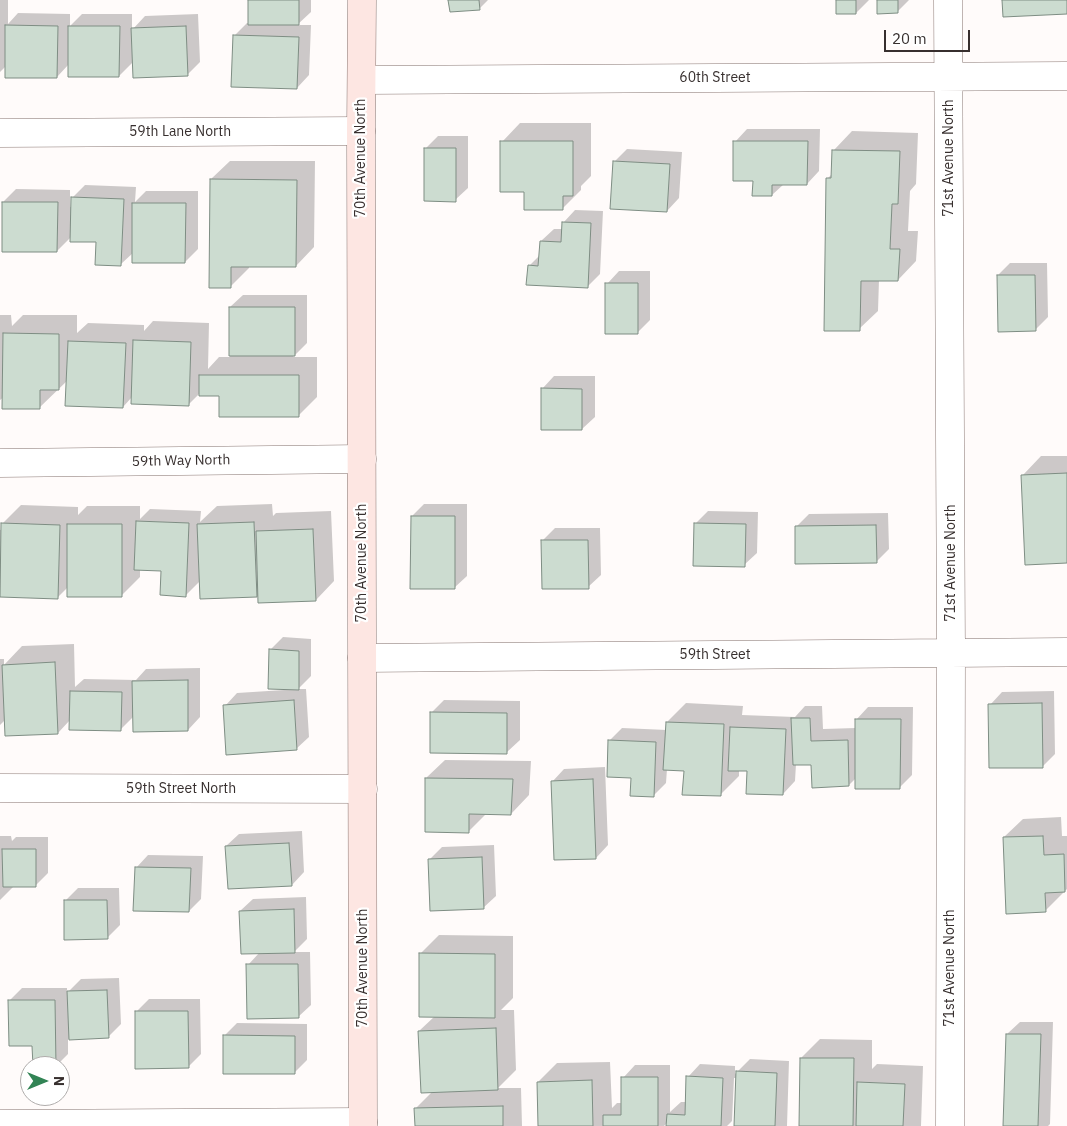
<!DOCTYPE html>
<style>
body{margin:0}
#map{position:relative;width:1067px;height:1126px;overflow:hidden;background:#fffbfa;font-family:"IBM Plex Sans",sans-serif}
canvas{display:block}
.north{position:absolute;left:20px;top:1056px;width:50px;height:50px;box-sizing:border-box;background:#fff;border:1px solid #afacab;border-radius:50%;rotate:90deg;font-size:14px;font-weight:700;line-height:20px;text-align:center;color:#372f2e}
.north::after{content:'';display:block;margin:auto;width:18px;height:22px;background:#328455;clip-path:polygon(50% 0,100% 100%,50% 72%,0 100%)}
.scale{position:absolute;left:884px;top:30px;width:86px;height:22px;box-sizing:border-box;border:2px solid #372f2e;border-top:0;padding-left:6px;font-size:15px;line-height:18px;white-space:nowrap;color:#372f2e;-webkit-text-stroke:4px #fff;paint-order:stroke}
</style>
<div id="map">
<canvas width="1067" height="1126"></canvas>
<div class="north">N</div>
<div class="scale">20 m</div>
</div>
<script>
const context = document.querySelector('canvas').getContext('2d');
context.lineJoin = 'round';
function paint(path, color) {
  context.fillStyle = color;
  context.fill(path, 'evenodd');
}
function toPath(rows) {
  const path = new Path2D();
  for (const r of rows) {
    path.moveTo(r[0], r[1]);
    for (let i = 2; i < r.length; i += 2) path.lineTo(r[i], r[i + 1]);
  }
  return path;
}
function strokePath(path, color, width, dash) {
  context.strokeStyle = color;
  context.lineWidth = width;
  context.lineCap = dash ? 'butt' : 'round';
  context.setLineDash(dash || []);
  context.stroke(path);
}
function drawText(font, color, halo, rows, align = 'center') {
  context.font = font + ' "IBM Plex Sans",sans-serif';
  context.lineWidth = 4.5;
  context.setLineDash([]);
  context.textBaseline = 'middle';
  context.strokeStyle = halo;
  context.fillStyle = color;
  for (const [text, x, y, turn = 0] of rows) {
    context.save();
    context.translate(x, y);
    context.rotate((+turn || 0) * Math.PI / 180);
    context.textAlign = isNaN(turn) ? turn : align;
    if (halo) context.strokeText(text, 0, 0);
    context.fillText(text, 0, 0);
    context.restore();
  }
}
paint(toPath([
 [0,0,8,0,8,24,18,13,70,14,70,26,82,14,132,14,132,30,145,16,198,14,200,62,187,75,134,61,119,76,69,64,57,77,6,66,0,72],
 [249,0,311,0,311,12,297,25,311,25,309,75,297,88,234,36,247,23,249,23],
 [450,0,488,0,479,9],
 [837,0,869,0,856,13],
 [878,0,909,0,897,12],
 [520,123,591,123,591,176,581,186,581,190,562,209,525,191,502,142],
 [747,129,820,129,819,171,807,184,784,184,772,195,754,180,735,142],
 [852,131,918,133,916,184,910,191,908,231,918,231,916,261,898,280,879,280,878,311,859,329,827,179,833,173,834,150],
 [438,136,468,136,468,188,455,200,426,148],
 [627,149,682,152,679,198,667,211,614,162],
 [230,161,315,161,314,247,296,266,249,265,249,268,230,287,211,179],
 [85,185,136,187,135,202,146,191,198,191,198,249,185,262,134,252,121,264,97,241,71,237,57,251,3,202,16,189,70,190,70,207,72,207,72,198],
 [575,210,603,211,600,274,588,286,529,266,540,255,541,241,554,229,562,229,563,223],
 [1010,263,1047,263,1048,317,1035,330,998,275],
 [619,271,650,271,650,320,638,332,607,284],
 [243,295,307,295,307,343,293,357,317,357,317,397,298,416,220,395,201,392,188,405,132,397,123,407,68,380,39,408,4,397,0,400,0,315,11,315,12,326,23,315,77,315,77,333,88,323,144,325,144,331,153,321,209,323,208,369,219,357,230,357,230,307],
 [554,376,595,376,595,417,582,429,542,389],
 [1041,456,1067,456,1067,562,1023,475],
 [272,504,273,516,276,513,331,511,334,581,316,600,259,596,201,598,200,581,186,595,162,570,140,569,140,577,121,596,68,587,57,598,0,595,0,530,2,530,2,524,21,505,78,507,78,515,87,506,140,506,140,519,150,509,201,511,200,522,217,506],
 [424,504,467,504,467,576,454,588,412,516],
 [708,511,758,512,757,553,744,565,695,524],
 [888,513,889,549,876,562,796,527,809,514],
 [555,528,600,528,601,575,588,587,542,541],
 [283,637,311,639,311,676,298,689,306,689,309,737,296,749,225,706,237,693,284,690,270,650],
 [74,644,75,687,84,679,136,680,146,669,200,668,200,717,188,730,134,716,120,730,70,720,58,733,6,719,0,725,0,659,4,659,4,665,22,646],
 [1054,691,1055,754,1042,767,990,705,1002,692],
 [444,700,520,701,520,740,507,752,431,713],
 [686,703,743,706,742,715,795,717,805,706,822,706,823,729,856,728,856,720,868,707,913,707,912,775,900,787,856,778,849,785,813,763,796,764,795,781,783,794,748,770,739,770,739,776,720,795,685,770,667,769,666,783,654,795,632,777,609,741,622,728,667,730,667,722],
 [445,760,531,761,529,795,511,814,486,814,468,832,426,778],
 [605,767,608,845,596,858,552,782,564,769],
 [1061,817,1062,836,1067,836,1067,889,1045,911,1004,837,1023,819],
 [302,831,304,872,292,885,226,846,239,834],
 [0,836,11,836,12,841,16,837,48,837,48,873,36,885,14,886,0,900],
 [494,845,496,896,483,908,429,860,442,847],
 [148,855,203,856,201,899,189,911,136,868],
 [78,888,119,888,120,925,107,938,65,901],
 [306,897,307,939,294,952,310,952,311,1005,298,1017,248,965,260,952,240,911,253,899],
 [439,935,513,936,513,998,501,1010,514,1010,516,1070,498,1088,521,1088,522,1126,416,1126,416,1108,433,1091,419,1031,435,1016,420,954],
 [119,978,121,1024,108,1037,68,1039,68,1054,56,1066,34,1066,33,1045,10,1000,22,988,67,988,67,993,81,979],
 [149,999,200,999,201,1054,188,1067,136,1012],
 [1020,1022,1053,1022,1050,1124,1048,1126,1004,1126,1007,1034],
 [237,1023,307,1024,307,1060,294,1073,225,1035],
 [820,1039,872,1040,872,1069,877,1064,923,1066,921,1126,800,1126,801,1058],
 [750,1059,789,1061,787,1126,735,1126,737,1078,734,1078,732,1121,727,1126,668,1126,668,1122,664,1126,539,1126,538,1082,557,1063,610,1062,612,1108,617,1103,623,1103,623,1078,635,1065,670,1065,670,1112,681,1102,687,1102,688,1077,700,1064,735,1066,735,1074]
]), '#0003');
const building = toPath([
 [248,0,299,0,299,25,248,25,248,0],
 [448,0,479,0,480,10,450,12,448,0],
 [836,0,856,0,856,14,836,14,836,0],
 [877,0,898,0,898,13,877,14,877,0],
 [1002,0,1067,0,1067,14,1003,17,1002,0],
 [5,25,58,26,57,78,5,78,5,25],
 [68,26,120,26,119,77,68,77,68,26],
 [186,26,188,76,133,78,131,28,186,26],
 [233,35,299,37,297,89,231,87,233,35],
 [500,141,573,141,573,196,563,196,563,210,524,210,524,192,500,192,500,141],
 [733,141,808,141,807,185,772,185,772,196,752,196,753,181,733,181,733,141],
 [424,148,456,148,456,202,424,201,424,148],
 [832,150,900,151,898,204,892,204,890,249,900,249,898,281,861,281,860,331,824,331,826,178,831,178,832,150],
 [613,161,670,164,667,212,610,209,613,161],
 [210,179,297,180,296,267,231,267,231,288,209,288,210,179],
 [71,197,124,199,121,266,95,265,96,242,70,242,71,197],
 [2,202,58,202,57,252,2,252,2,202],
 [132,203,186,203,185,263,132,263,132,203],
 [562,222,591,223,588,288,526,285,528,265,538,266,540,241,561,242,562,222],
 [997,275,1035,275,1036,331,998,332,997,275],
 [605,283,638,283,638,334,605,334,605,283],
 [229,307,295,307,295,356,229,356,229,307],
 [3,333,59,334,59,390,40,390,40,409,2,409,3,333],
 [133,340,191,342,189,406,131,404,133,340],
 [68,341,126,343,123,408,65,406,68,341],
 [199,375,299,375,299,417,219,417,219,396,199,396,199,375],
 [541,388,582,389,582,430,541,430,541,388],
 [1067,473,1067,563,1025,565,1021,475,1067,473],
 [411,516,455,516,455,589,410,589,411,516],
 [136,521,189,523,186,597,160,595,161,571,134,570,136,521],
 [254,522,257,597,200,599,197,524,254,522],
 [1,523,60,525,58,599,0,597,1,523],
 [694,523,746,524,745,567,693,566,694,523],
 [67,524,122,524,122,597,67,597,67,524],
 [876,525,877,563,795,564,795,526,876,525],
 [313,529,316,601,258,603,256,531,313,529],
 [541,540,588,540,589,589,542,589,541,540],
 [269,649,299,651,299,690,268,689,269,649],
 [55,662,58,734,5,736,2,665,55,662],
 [188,680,188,731,133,732,132,681,188,680],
 [70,691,122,692,121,731,69,730,70,691],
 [294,700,297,750,226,755,223,705,294,700],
 [1042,703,1043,768,989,768,988,704,1042,703],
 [430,712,507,713,507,754,430,753,430,712],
 [791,718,810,718,811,741,848,740,849,786,812,788,811,765,793,765,791,718],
 [855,719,901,719,900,789,855,789,855,719],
 [666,722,724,724,721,796,682,795,684,771,663,770,666,722],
 [730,727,786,729,783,795,746,794,747,771,728,771,730,727],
 [608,740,656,742,654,797,630,796,631,778,607,777,608,740],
 [425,778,513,779,511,815,469,814,469,833,425,832,425,778],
 [593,779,596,859,554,860,551,781,593,779],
 [1043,836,1044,855,1064,854,1065,892,1045,893,1046,912,1006,914,1003,837,1043,836],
 [289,843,292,886,228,889,225,846,289,843],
 [2,849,36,849,36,887,3,887,2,849],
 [482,857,484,909,430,911,428,859,482,857],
 [135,867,191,868,189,912,133,911,135,867],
 [64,900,107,900,108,939,64,940,64,900],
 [294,909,295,953,241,954,239,911,294,909],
 [419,953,495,954,495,1018,419,1017,419,953],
 [246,964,298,964,299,1018,247,1019,246,964],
 [107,990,109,1038,69,1040,67,991,107,990],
 [8,1000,55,1000,56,1066,33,1066,32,1046,9,1046,8,1000],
 [135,1011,188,1011,189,1068,135,1069,135,1011],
 [496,1028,498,1090,421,1093,418,1031,496,1028],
 [1006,1034,1041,1034,1038,1126,1003,1126,1006,1034],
 [223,1035,295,1036,295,1074,223,1074,223,1035],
 [800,1058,854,1058,853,1126,799,1126,800,1058],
 [736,1071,777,1073,775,1126,734,1126,736,1071],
 [686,1076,723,1078,721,1126,666,1126,667,1114,685,1115,686,1076],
 [621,1077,658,1077,658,1126,603,1126,603,1115,621,1115,621,1077],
 [592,1080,593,1126,538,1126,537,1082,592,1080],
 [857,1082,905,1084,903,1126,856,1126,857,1082],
 [503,1106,503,1126,415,1126,414,1108,503,1106]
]);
paint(building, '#ccdcd0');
strokePath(building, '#7e8d83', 1);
const street = toPath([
 [948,0,951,653,950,1126],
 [362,80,1067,76],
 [0,133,361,131],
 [0,463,362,459],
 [362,658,1067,652],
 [0,788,363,789],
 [0,1124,363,1122]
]);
const secondary = toPath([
 [362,0,361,131,363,1126]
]);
strokePath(street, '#887672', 29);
strokePath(secondary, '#887672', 29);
strokePath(street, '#fff', 28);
strokePath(secondary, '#fde6e2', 28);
drawText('14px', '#372f2e', '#fff', [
 ["60th Street",715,78],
 ["59th Lane North",180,132],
 ["70th Avenue North",361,158,-90],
 ["71st Avenue North",949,158,-90],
 ["59th Way North",181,461,-1],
 ["70th Avenue North",362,563,-90],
 ["71st Avenue North",951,563,-90],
 ["59th Street",715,655],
 ["59th Street North",181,789],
 ["70th Avenue North",363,968,-90],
 ["71st Avenue North",950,968,-90]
]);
</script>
